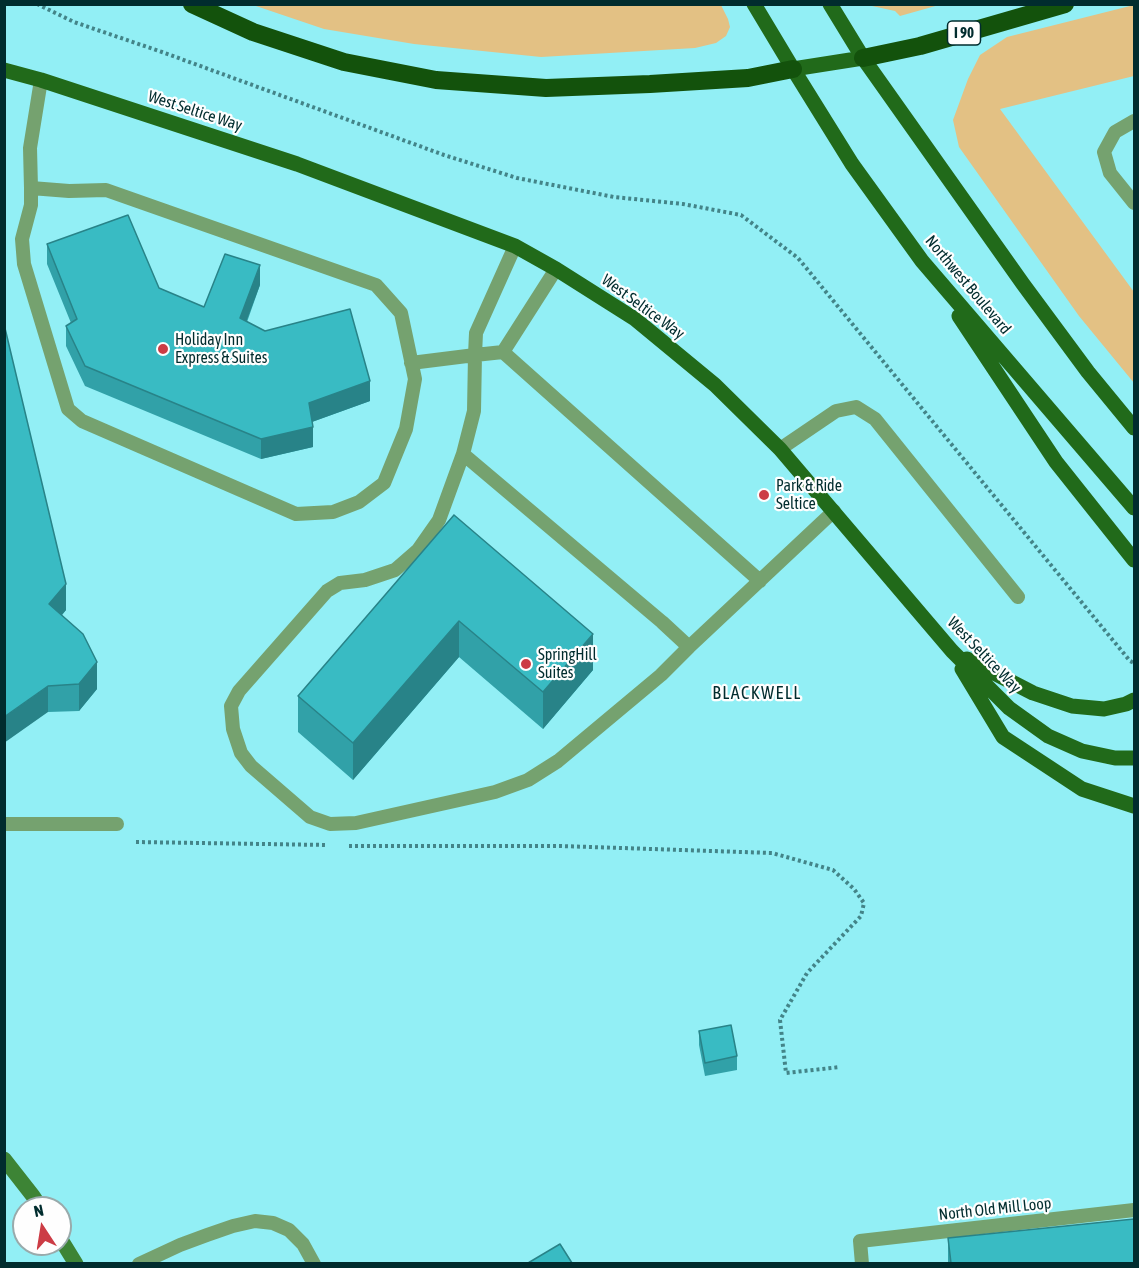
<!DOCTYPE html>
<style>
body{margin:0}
#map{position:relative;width:1139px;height:1268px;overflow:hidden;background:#92eff5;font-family:"Asap Condensed",sans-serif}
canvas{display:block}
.frame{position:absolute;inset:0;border:6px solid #012c2e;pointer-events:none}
.north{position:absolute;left:12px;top:1196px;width:60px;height:60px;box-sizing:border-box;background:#fefefe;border:2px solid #99aaab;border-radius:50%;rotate:348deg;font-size:16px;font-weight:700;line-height:24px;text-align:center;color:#012c2e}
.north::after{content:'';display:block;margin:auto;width:21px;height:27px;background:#cc3c45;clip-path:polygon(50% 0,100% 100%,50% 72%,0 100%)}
</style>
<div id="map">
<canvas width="1139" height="1268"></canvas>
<div class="frame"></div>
<div class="north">N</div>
</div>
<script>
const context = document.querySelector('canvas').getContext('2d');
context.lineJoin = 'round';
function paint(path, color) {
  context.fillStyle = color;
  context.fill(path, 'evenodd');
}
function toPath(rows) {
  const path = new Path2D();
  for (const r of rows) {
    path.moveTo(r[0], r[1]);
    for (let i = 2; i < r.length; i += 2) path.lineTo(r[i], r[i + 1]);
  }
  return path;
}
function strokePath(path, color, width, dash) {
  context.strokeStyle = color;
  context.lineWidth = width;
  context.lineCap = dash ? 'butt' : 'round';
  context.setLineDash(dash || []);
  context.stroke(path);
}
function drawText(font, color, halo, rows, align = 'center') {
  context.font = font + ' "Asap Condensed",sans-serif';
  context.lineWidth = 4.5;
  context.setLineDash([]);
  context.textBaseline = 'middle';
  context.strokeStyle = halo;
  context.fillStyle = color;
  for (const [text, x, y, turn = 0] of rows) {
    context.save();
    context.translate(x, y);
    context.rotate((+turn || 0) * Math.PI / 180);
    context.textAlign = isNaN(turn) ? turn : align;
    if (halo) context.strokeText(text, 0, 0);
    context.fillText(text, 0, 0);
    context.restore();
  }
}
paint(toPath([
 [721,5,728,19,730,27,726,36,716,43,695,48,541,57,414,44,324,29,253,5],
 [869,5,939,5,900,16,895,11,872,6],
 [1134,5,1134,76,1000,109,1134,292,1134,383,1079,316,959,147,953,120,968,79,980,55,1007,37]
]), '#e3c184');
strokePath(toPath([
 [37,4,74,22,162,52,444,155,517,178,614,197,683,204,741,215,798,258,1130,661,1134,663],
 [136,842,327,845],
 [349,846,561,846,772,853,833,870,854,889,864,903,861,916,807,973,780,1020,786,1073,840,1067]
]), '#438488', 4, [3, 3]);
strokePath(toPath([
 [1134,121,1115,132,1104,152,1110,173,1134,203],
 [31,188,69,191,106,190,376,285,401,313,415,379,406,429,384,483,359,502,333,512,296,514,82,421,68,409,24,264,22,239,31,205,31,188,30,148,41,80],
 [515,246,476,333,475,355,503,352,556,269],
 [503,352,760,581],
 [411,363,475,355,474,411,463,454,662,622,689,647,834,511],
 [780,449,836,411,856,407,875,419,1018,597],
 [463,454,439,520,418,550,395,570,365,580,340,583,327,591,239,691,231,706,233,729,241,753,251,766,310,817,330,824,356,823,495,792,528,780,558,761,661,675,689,647],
 [4,824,117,824],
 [139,1264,180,1245,207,1235,233,1226,255,1221,273,1223,289,1230,303,1244,314,1264],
 [862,1264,860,1241,1134,1210]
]), '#75a26f', 14);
strokePath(toPath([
 [4,1159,33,1196,41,1208],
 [60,1238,76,1264]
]), '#3d8435', 15);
strokePath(toPath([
 [754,4,793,69,852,164,922,261,1134,508],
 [830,4,863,58,1023,284,1088,372,1134,428],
 [793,69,863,58],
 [4,70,41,80,297,164,515,246,556,269,635,319,715,385,780,449,952,651,1009,708,1048,736,1082,751,1115,758,1134,758],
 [959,316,1056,462,1134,560],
 [967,659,1033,693,1072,706,1104,709,1126,704,1134,700],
 [962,669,1003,737,1082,789,1134,806]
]), '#216a1a', 15);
strokePath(toPath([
 [192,4,253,32,344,62,436,80,546,88,650,84,748,78,793,69],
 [863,58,920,46,1065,4]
]), '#13520c', 18);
paint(toPath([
 [47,244,204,307,260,285,247,322,370,401,312,422,313,447,261,459,85,386,66,346,66,326,71,323,47,264],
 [4,324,66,610,62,615,97,689,79,711,48,712],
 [454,515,593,670,543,729,459,657,353,780,298,732,298,696],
 [699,1031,737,1056,737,1070,705,1076,699,1045],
 [948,1238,1134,1263,948,1263]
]), '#31a1a8');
paint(toPath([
 [260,265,260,285,240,338,240,318],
 [370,381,370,401,309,423,309,403],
 [313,427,313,447,261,459,261,439],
 [66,584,66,610,49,630,49,604],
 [459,621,459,657,353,780,353,743],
 [593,634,593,670,543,729,543,692],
 [97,662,97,689,79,711,79,684],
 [48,686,48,712,4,743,4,717]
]), '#288388');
const building = toPath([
 [128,215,159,288,204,307,225,254,260,265,240,318,265,331,350,309,370,381,309,403,313,427,261,439,85,366,66,326,77,319,47,244,128,215],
 [4,324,66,584,49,604,83,634,97,662,79,684,48,686,4,717,4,324],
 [454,515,593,634,543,692,459,621,353,743,298,696,454,515],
 [731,1025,737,1056,705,1063,699,1031,731,1025],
 [1134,1219,1134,1263,951,1263,948,1238,1134,1219],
 [560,1244,572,1263,528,1263,560,1244]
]);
paint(building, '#39bbc3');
strokePath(building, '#288388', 1.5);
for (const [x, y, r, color] of [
 [163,349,6,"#cc3c45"],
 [764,495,6,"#cc3c45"],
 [526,664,6,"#cc3c45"]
]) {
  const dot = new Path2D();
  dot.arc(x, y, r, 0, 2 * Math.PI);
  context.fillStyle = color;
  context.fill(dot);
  strokePath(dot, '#fefefe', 2);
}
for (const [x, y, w] of [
 [964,33,33]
]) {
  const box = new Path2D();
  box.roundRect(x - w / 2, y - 12, w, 24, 4.5);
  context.fillStyle = '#fefefe';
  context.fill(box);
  strokePath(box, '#012c2e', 1.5);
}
drawText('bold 15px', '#012c2e', null, [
 ["I 90",964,33]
]);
drawText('16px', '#012c2e', '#fefefe', [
 ["West Seltice Way",195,111,18],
 ["Northwest Boulevard",968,285,50],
 ["West Seltice Way",643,307,36],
 ["West Seltice Way",984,655,46],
 ["North Old Mill Loop",995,1209,-6]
]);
drawText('16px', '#012c2e', '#fefefe', [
 ["Holiday Inn",175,340],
 ["Express & Suites",175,358],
 ["Park & Ride",776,486],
 ["Seltice",776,504],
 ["SpringHill",538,655],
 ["Suites",538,673]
], 'left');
context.letterSpacing = '1.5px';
drawText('18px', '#012c2e', '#fefefe', [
 ["BLACKWELL",757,693]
]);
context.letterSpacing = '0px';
</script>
